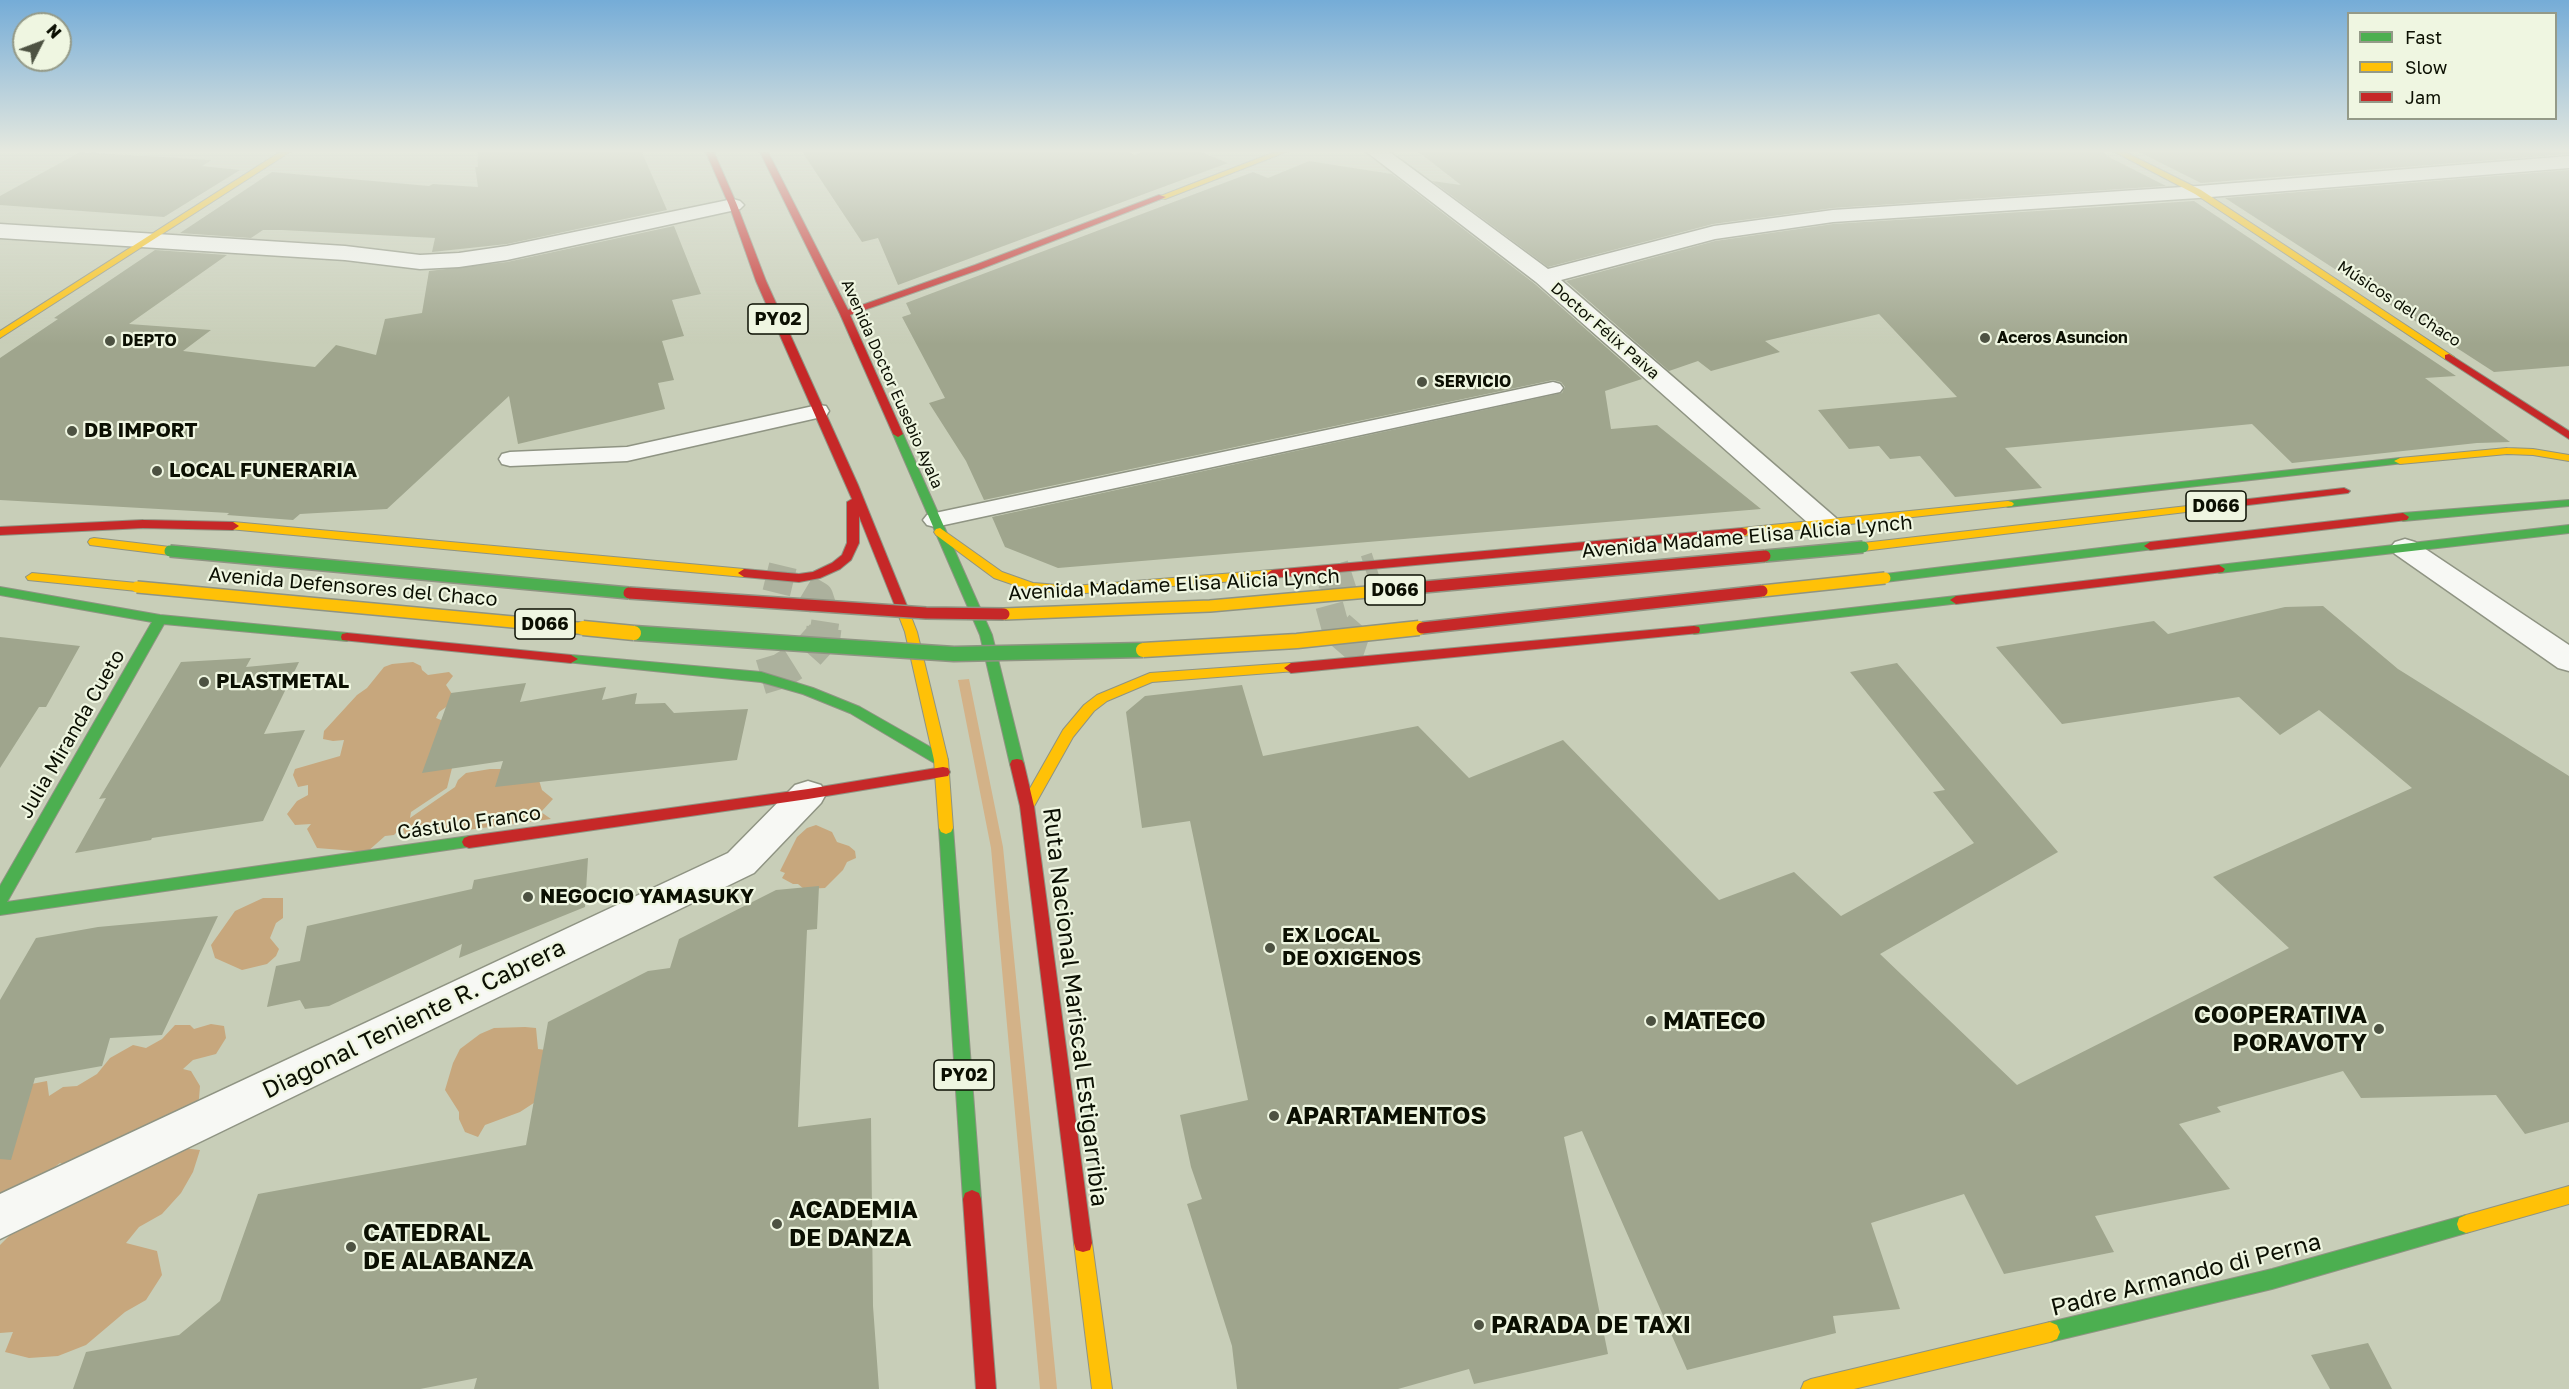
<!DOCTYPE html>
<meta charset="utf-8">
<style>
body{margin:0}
#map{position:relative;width:2569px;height:1389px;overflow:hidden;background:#c8ceb8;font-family:"Golos Text",sans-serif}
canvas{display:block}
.legend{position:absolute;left:2347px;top:12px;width:210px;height:108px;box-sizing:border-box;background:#eff6e1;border:2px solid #949a88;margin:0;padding:8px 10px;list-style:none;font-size:18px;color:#0b0f02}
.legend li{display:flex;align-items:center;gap:12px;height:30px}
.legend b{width:30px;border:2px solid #949a88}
.north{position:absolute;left:12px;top:12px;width:60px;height:60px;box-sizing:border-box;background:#eff6e1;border:2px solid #949a88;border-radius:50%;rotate:48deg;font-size:16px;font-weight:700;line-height:24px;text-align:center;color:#0b0f02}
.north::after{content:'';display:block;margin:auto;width:21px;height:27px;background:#4d5242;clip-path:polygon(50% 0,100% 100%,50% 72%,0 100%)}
</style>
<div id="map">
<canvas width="2569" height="1389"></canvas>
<ul class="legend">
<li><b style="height:8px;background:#4caf50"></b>Fast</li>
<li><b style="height:8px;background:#ffc107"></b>Slow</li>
<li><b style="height:8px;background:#c62828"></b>Jam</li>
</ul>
<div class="north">N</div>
</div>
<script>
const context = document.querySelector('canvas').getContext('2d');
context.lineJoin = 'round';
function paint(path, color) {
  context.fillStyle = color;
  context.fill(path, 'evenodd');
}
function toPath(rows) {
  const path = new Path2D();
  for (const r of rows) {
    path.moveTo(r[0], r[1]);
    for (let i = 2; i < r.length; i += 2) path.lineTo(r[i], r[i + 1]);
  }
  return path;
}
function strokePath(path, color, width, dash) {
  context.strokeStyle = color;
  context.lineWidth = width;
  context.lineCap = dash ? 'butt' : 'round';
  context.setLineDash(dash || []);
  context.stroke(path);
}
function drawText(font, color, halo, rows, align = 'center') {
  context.font = font + ' "Golos Text",sans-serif';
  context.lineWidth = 4.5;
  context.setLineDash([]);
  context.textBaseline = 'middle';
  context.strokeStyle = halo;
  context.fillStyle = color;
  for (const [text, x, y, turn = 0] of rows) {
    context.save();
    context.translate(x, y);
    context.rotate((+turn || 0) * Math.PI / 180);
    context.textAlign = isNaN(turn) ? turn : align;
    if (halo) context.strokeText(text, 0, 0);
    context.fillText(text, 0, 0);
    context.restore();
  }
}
paint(toPath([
 [969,679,1003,847,1057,1389,1040,1389,991,848,958,680]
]), '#d3b288');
paint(toPath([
 [413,662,421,666,422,670,428,675,449,672,453,676,446,685,454,697,452,703,439,712,436,718,446,722,453,764,447,788,411,812,410,818,455,787,458,780,466,773,490,769,511,769,538,777,542,790,553,799,541,812,551,819,406,838,403,829,407,821,394,835,385,836,367,852,317,848,307,829,311,824,295,825,287,814,297,801,308,795,308,785,298,787,293,775,295,769,340,756,344,740,333,741,323,739,324,731,357,695,367,688,384,667,392,664],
 [816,825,832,832,837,842,849,846,855,851,856,858,847,862,843,870,825,888,804,889,798,884,793,884,782,878,785,873,780,871,797,837,807,828],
 [263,898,283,898,283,918,276,923,270,938,279,949,276,956,267,964,242,970,215,958,211,945,235,911],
 [211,1024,224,1026,226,1038,216,1054,193,1060,183,1069,191,1071,200,1086,199,1099,181,1115,73,1168,60,1163,48,1172,0,1196,0,1097,6,1089,47,1081,49,1096,63,1087,77,1086,97,1074,110,1058,133,1045,146,1048,162,1039,175,1025,190,1025,194,1029],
 [525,1027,536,1028,538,1049,553,1051,549,1093,520,1112,485,1125,478,1137,465,1132,459,1119,459,1112,445,1090,453,1063,460,1049,480,1034,494,1028],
 [174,1147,200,1150,193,1172,181,1193,162,1214,139,1227,126,1243,157,1251,162,1275,146,1300,125,1312,86,1345,58,1356,29,1358,5,1352,13,1332,0,1333,0,1245,20,1225]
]), '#c7a77d');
paint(toPath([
 [477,150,641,150,667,210,507,244,432,252,435,238,282,230,263,230,251,238,180,233,272,172,429,186,433,184,478,187,475,167,478,167],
 [801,150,1126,150,1134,155,1149,150,1196,150,1228,163,898,285,878,238,862,242],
 [1416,150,2103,150,2107,156,2166,186,1833,208,1713,224,1548,267,1432,181,1461,185],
 [2135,150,2569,150,2569,154,2201,183],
 [80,152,212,160,202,166,240,170,164,217,0,205,0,196],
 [1309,161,1392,174,1535,284,1642,379,1605,391,1611,429,1657,425,1761,509,1058,568,1005,547,992,517,1562,393,1565,387,1561,382,1553,380,984,500,966,461,929,403,945,398,902,317,911,314,906,303,1253,172,1268,178],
 [2569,170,2569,366,2494,372,2225,198],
 [2194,201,2456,376,2425,378,2510,442,2477,443,2292,463,2252,424,2005,448,2042,488,1955,497,1920,456,1890,459,1879,446,1849,449,1818,410,1957,397,1879,314,1765,341,1780,352,1711,371,1698,361,1669,371,1566,281,1715,241,1833,224],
 [674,226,701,294,672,300,684,336,662,341,674,380,658,383,665,409,518,444,509,396,387,509,300,514,293,520,227,515,229,513,0,500,0,358,58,319,54,318,155,250,227,255,129,324,211,330,183,351,315,367,336,345,376,355,385,319,422,313,429,271,507,262],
 [2323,606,2398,669,2569,776,2569,1122,2525,1134,2496,1095,2361,1098,2343,1071,2217,1107,2221,1112,2179,1124,2230,1189,2095,1216,2114,1252,2004,1274,1964,1194,1871,1223,1900,1309,1833,1316,1836,1333,1687,1370,1582,1131,1564,1137,1608,1354,1474,1384,1469,1369,1398,1389,1237,1389,1232,1346,1187,1204,1202,1199,1191,1167,1180,1115,1248,1100,1190,821,1142,828,1126,712,1145,696,1242,685,1263,756,1418,726,1469,778,1563,740,1719,900,1794,872,1841,916,1974,843,1933,792,1945,790,1850,672,1897,663,2058,852,1880,954,2017,1085,2289,948,2213,877,2412,788,2319,710,2280,735,2239,697,2062,724,1996,647,2154,621,2168,634,2285,607],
 [0,637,80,646,46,707,39,707,0,768],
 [251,658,246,667,299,662,264,734,305,730,263,821,152,838,151,840,75,853,106,798,99,799,181,662],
 [526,683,520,702,606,687,602,700,637,693,635,704,665,703,674,713,748,709,737,760,495,787,503,761,422,773,451,693],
 [588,858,585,907,459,958,462,944,329,1006,305,1009,300,1000,267,1007,276,966,300,961,307,926,472,889,474,880],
 [819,886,817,929,807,930,798,1127,871,1118,873,1306,879,1389,474,1389,477,1378,420,1389,73,1389,86,1352,179,1335,220,1301,258,1194,526,1145,548,1022,648,971,670,968,679,939,776,890],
 [218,916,162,1035,110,1038,102,1066,35,1078,11,1160,0,1159,0,1000,36,938,98,927],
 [2368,1343,2392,1389,2330,1389,2311,1355]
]), '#9fa58d');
strokePath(toPath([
 [766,576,799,584,819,596,826,617,824,630],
 [1340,630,1335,626,1329,604,1333,588,1345,576,1376,566]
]), '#acb19d', 28, [28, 14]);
strokePath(toPath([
 [1338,628,1360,647,1366,649],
 [761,677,781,671,805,656,823,636,824,628]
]), '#acb19d', 35, [35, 18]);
const lane = toPath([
 [1553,382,1560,384,1563,388,1560,392,935,527,927,525,923,520,927,515,935,513,1553,382],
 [818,405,826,406,829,411,826,416,627,461,510,466,502,464,499,459,502,454,510,452,627,447,818,405]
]);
const street = toPath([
 [1364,150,1387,150,1548,269,1714,226,1833,210,2198,186,2569,156,2569,168,2198,198,1833,222,1715,239,1561,280,1836,518,1840,524,1836,530,1826,533,1816,530,1536,282,1364,150],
 [733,199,740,201,744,205,740,209,507,260,459,267,420,269,345,260,0,238,0,224,345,246,420,255,459,253,507,246,733,199],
 [2405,539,2415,542,2569,645,2569,671,2558,668,2395,554,2390,548,2395,542,2405,539],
 [808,781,821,785,826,794,821,803,754,873,0,1239,0,1194,728,853,795,785,808,781]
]);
const fast = toPath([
 [898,431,903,434,992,635,1024,764,1022,768,1017,769,1012,768,1010,764,980,635,893,434,898,431],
 [2400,458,2406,461,2404,463,2008,507,2002,504,2008,501,2400,458],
 [2569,500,2569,506,2403,521,2397,517,2403,513,2569,500],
 [2569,525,2569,533,2219,573,2213,569,2219,565,2569,525],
 [2150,542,2154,543,2156,546,2154,549,1885,582,1879,578,1885,574,2150,542],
 [0,587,160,615,347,633,353,637,347,641,164,624,7,902,469,836,474,838,476,842,474,846,0,915,0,886,152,622,0,595,0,587],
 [1956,596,1962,600,1960,603,1694,634,1688,630,1694,626,1956,596],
 [571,655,761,672,813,688,860,707,946,756,948,760,946,764,936,764,850,713,803,694,761,682,566,662,564,659,566,656,571,655],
 [946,822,951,824,953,828,981,1199,979,1205,972,1208,965,1205,963,1199,939,828,941,824,946,822],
 [2466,1215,2473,1218,2475,1224,2473,1230,2466,1233,2272,1289,2050,1342,2043,1339,2040,1332,2043,1325,2050,1322,2272,1269,2466,1215]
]);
const slow = toPath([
 [283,150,293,150,0,338,0,331,283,150],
 [1280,150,1291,150,1165,199,1158,197,1280,150],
 [2111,150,2121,150,2201,190,2454,357,2453,359,2445,359,2195,194,2111,150],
 [2507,448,2533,449,2569,455,2569,461,2533,455,2507,454,2400,464,2394,461,2400,458,2507,448],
 [2240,500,2246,503,2244,505,1863,551,1857,547,1863,543,2240,500],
 [2008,501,2012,502,2014,504,2012,506,1742,536,1736,532,1742,528,2008,501],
 [233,522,744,569,750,573,744,577,229,529,227,526,233,522],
 [940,528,1002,572,1033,583,1073,586,1272,570,1278,574,1272,578,1073,594,1032,591,994,578,936,535,934,532,936,529,940,528],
 [94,538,170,547,176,551,170,555,90,545,88,542,90,539,94,538],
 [32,573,137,583,143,587,137,591,28,580,26,577,32,573],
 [901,602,907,606,917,632,948,760,953,828,951,832,946,834,941,832,939,828,934,760,905,632,895,606,901,602],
 [1291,663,1298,668,1296,671,1152,682,1107,701,1094,711,1073,737,1032,810,1022,810,1020,806,1063,730,1084,705,1097,695,1150,673,1291,663],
 [2569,1186,2569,1204,2466,1233,2459,1230,2457,1224,2459,1218,2466,1215,2569,1186],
 [1083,1234,1090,1236,1092,1243,1112,1389,1092,1389,1074,1243,1076,1236,1083,1234],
 [2050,1322,2057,1325,2060,1332,2057,1339,2050,1342,1854,1389,1801,1389,1804,1382,1811,1379,2050,1322]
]);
const jam = toPath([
 [705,150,713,150,737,205,766,281,858,485,907,606,905,609,901,610,895,606,859,516,859,543,851,560,840,569,820,578,799,582,744,577,738,573,744,569,799,574,813,572,832,563,842,555,847,543,847,502,852,499,756,281,729,205,705,150],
 [759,150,767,150,848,310,975,265,1159,195,1166,197,981,269,850,315,903,434,898,437,893,434,840,314,759,150],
 [2449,354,2569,431,2569,439,2445,359,2445,355,2449,354],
 [2344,488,2350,491,2348,493,2240,506,2234,503,2240,500,2344,488],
 [2403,513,2409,517,2407,520,2150,550,2144,546,2150,542,2403,513],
 [143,520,233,522,239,526,233,530,143,528,0,535,0,527,143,520],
 [1742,528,1746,529,1748,532,1746,535,1272,578,1266,574,1272,570,1742,528],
 [2219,565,2225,569,2223,572,1956,604,1950,600,1956,596,2219,565],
 [1694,626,1699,627,1700,630,1699,633,1291,673,1284,668,1291,663,1694,626],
 [347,633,571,655,578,659,571,663,342,640,341,637,342,634,347,633],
 [1017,759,1022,760,1024,764,1034,806,1092,1243,1090,1250,1083,1252,1076,1250,1074,1243,1020,806,1010,764,1012,760,1017,759],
 [943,767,948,768,950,772,948,776,808,799,469,848,464,846,462,842,464,838,469,836,808,789,943,767],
 [972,1190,979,1193,981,1199,996,1389,976,1389,963,1199,965,1193,972,1190]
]);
strokePath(lane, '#8f9483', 3);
strokePath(street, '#8f9483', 3);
strokePath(fast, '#8f9483', 2);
strokePath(slow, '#8f9483', 2);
strokePath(jam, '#8f9483', 2);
paint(lane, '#f7f8f4');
paint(street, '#f7f8f4');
paint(fast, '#4caf50');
paint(slow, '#ffc107');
paint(jam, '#c62828');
const fastBridgeFar1 = toPath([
 [170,551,629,593],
 [1765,556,1863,547]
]);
const fastBridge = toPath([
 [634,633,954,654,1143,650]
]);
const slowBridgeFar1 = toPath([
 [137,587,599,630],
 [1762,591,1885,578],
 [1004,614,1210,606,1402,589],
 [1405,630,1422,628]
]);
const slowBridge = toPath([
 [583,628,634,633],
 [1143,650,1297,641,1419,628]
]);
const jamBridge = toPath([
 [1402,589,1765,556],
 [629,593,926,613,1004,614],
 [1422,628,1762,591]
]);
strokePath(fastBridgeFar1, '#8f9483', 14, []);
strokePath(fastBridge, '#8f9483', 17, []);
strokePath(slowBridgeFar1, '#8f9483', 14, []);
strokePath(slowBridge, '#8f9483', 17, []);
strokePath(jamBridge, '#8f9483', 14, []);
strokePath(fastBridgeFar1, '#4caf50', 11);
strokePath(fastBridge, '#4caf50', 14);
strokePath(slowBridgeFar1, '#ffc107', 11);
strokePath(slowBridge, '#ffc107', 14);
strokePath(jamBridge, '#c62828', 11);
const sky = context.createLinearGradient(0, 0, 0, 344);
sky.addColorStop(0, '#75acd7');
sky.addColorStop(0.44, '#e6e9df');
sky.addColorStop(1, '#e6e9df00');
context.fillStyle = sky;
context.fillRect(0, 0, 2569, 344);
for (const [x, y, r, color] of [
 [1985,338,6,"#4d5242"],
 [110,341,6,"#4d5242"],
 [1422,382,6,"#4d5242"],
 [72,431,6,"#4d5242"],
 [157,471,6,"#4d5242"],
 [204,682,6,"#4d5242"],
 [528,897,6,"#4d5242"],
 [1270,948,6,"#4d5242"],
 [1651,1021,6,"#4d5242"],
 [2379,1029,6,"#4d5242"],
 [1274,1116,6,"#4d5242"],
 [777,1224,6,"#4d5242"],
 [351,1247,6,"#4d5242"],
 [1479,1325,6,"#4d5242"]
]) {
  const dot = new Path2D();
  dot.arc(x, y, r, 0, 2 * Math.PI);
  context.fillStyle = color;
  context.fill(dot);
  strokePath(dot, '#eff6e1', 2);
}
drawText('16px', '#0b0f02', '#eff6e1', [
 ["Músicos del Chaco",2399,304,33],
 ["Doctor Félix Paiva",1605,331,41],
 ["Avenida Doctor Eusebio Ayala",892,384,66]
]);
drawText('bold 16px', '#0b0f02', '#eff6e1', [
 ["Aceros Asuncion",1997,338],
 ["DEPTO",122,341],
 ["SERVICIO",1434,382]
], 'left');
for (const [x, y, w] of [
 [778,319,60],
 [2216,506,60],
 [1395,590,60],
 [545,624,60],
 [964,1075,60]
]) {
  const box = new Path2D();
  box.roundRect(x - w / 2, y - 15, w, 30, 4.5);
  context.fillStyle = '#eff6e1';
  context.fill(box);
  strokePath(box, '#0b0f02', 1.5);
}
drawText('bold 18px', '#0b0f02', null, [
 ["PY02",778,319],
 ["D066",2216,506],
 ["D066",1395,590],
 ["D066",545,624],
 ["PY02",964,1075]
]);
drawText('bold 20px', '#0b0f02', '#eff6e1', [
 ["DB IMPORT",84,431],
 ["LOCAL FUNERARIA",169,471],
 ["PLASTMETAL",216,682],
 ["NEGOCIO YAMASUKY",540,897],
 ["EX LOCAL",1282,936],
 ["DE OXIGENOS",1282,959]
], 'left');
drawText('20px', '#0b0f02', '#eff6e1', [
 ["Avenida Madame Elisa Alicia Lynch",1747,537,-5],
 ["Avenida Madame Elisa Alicia Lynch",1174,585,-3],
 ["Avenida Defensores del Chaco",353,587,5],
 ["Julia Miranda Cueto",72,734,-60],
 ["Cástulo Franco",469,823,-8]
]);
drawText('24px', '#0b0f02', '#eff6e1', [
 ["Ruta Nacional Mariscal Estigarribia",1075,1007,83],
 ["Diagonal Teniente R. Cabrera",414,1019,-26],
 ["Padre Armando di Perna",2186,1275,-14]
]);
drawText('bold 24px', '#0b0f02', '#eff6e1', [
 ["COOPERATIVA",2367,1015,"right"],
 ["PORAVOTY",2367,1043,"right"],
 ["MATECO",1663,1021],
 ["APARTAMENTOS",1286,1116],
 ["ACADEMIA",789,1210],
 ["DE DANZA",789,1238],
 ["CATEDRAL",363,1233],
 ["DE ALABANZA",363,1261],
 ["PARADA DE TAXI",1491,1325]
], 'left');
</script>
